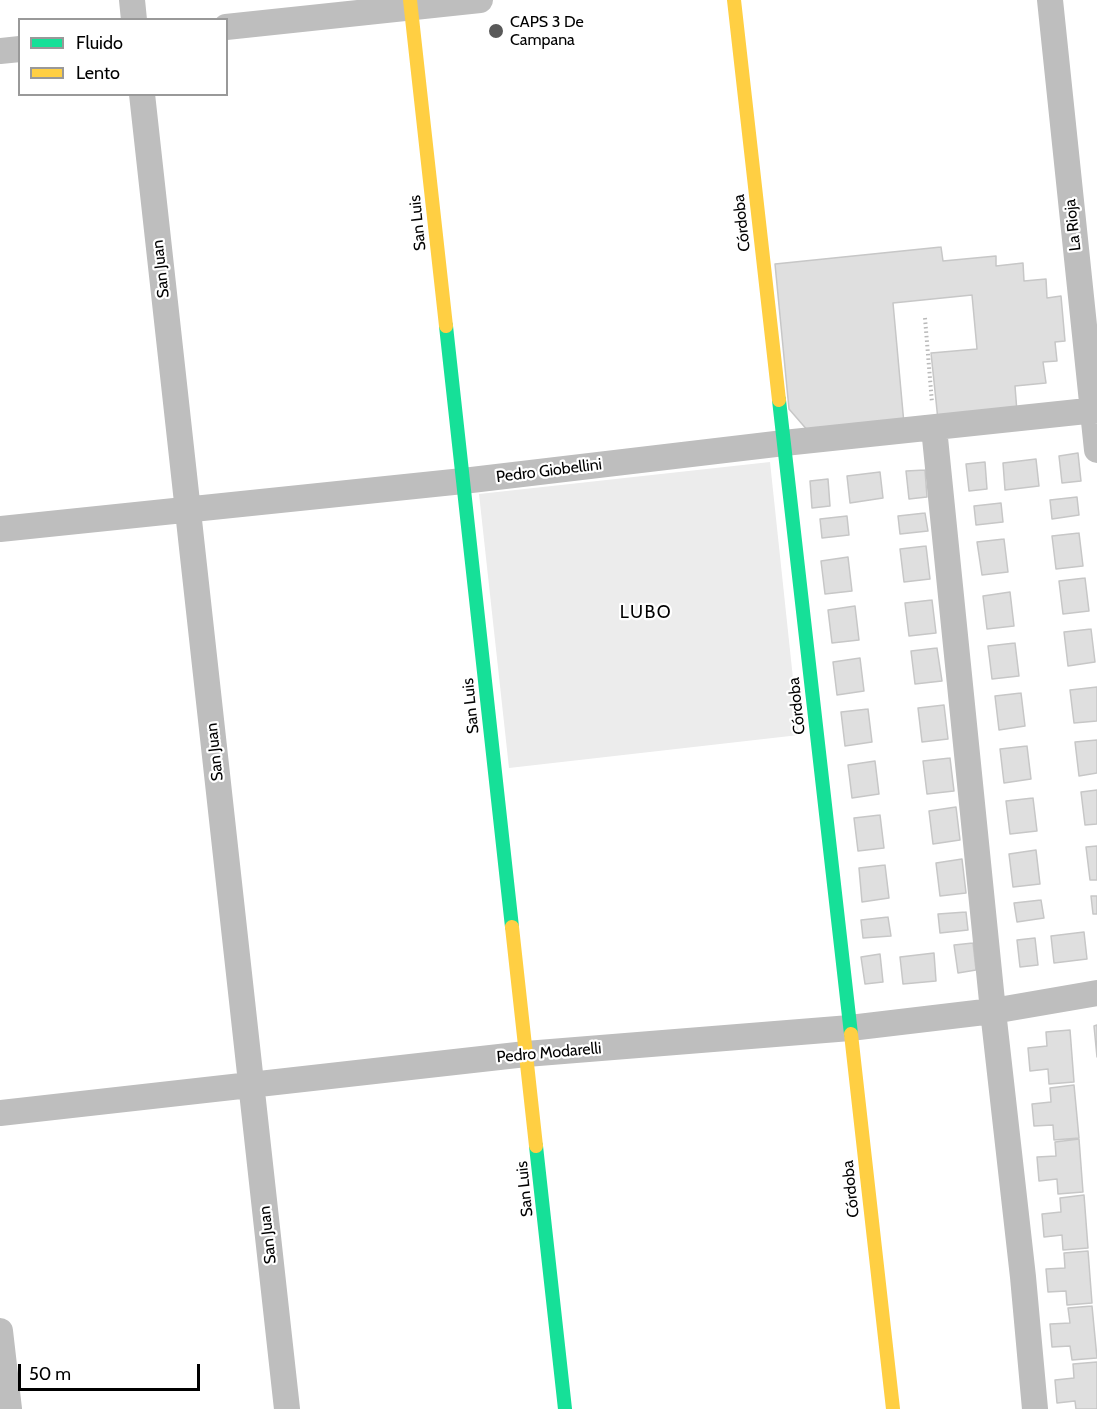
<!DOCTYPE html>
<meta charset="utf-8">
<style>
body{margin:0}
#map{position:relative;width:1097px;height:1409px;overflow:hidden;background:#fff;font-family:Cabin,sans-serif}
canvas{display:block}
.legend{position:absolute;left:18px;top:18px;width:210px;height:78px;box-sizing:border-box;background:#fff;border:2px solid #999;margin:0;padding:8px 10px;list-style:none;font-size:18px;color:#000}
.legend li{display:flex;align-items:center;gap:12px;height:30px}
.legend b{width:30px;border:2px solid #999}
.scale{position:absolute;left:18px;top:1364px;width:182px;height:27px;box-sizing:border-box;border:3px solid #000;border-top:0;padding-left:8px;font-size:18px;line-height:21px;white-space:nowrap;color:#000;-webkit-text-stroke:4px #fff;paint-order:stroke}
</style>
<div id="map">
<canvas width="1097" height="1409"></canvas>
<ul class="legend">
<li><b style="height:8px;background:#16e098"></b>Fluido</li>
<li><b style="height:8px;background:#ffcf43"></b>Lento</li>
</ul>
<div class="scale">50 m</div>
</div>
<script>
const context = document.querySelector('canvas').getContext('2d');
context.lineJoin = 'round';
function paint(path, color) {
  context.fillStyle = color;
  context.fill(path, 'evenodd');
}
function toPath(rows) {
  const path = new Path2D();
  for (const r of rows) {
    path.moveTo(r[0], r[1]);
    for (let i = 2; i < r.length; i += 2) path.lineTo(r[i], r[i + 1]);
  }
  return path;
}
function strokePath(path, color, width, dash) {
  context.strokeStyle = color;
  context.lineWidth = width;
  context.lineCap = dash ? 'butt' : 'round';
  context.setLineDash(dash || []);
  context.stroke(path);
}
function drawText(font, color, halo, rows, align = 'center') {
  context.font = font + ' Cabin,sans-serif';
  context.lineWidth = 4.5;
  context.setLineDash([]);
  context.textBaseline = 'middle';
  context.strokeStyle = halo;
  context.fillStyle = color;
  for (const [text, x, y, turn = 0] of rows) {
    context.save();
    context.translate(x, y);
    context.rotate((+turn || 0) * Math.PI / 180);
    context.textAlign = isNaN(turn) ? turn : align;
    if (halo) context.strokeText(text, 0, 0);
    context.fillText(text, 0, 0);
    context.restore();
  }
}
paint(toPath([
 [770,462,799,735,509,768,479,494]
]), '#ececec');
const building = toPath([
 [941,247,943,261,996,256,996,266,1023,263,1024,281,1046,279,1047,298,1061,296,1065,341,1055,342,1057,361,1043,362,1046,383,1015,386,1017,412,938,420,931,353,977,349,972,295,893,303,904,424,809,432,789,409,775,264,941,247],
 [1078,453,1081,481,1062,483,1059,456,1078,453],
 [1036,459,1039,486,1005,490,1003,463,1036,459],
 [985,462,987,489,969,491,966,464,985,462],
 [925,470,927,497,909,499,906,471,925,470],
 [880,472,883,498,850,503,847,476,880,472],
 [828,479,830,506,812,508,810,481,828,479],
 [1077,497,1079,515,1052,519,1050,500,1077,497],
 [1001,503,1003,522,976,525,974,506,1001,503],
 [925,513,928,531,900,534,898,516,925,513],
 [847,516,849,535,822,538,820,519,847,516],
 [1079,533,1083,566,1056,569,1052,536,1079,533],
 [1004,539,1008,572,982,575,977,542,1004,539],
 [926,546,930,579,904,582,900,549,926,546],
 [848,557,852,591,825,594,821,561,848,557],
 [1085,578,1089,611,1063,614,1059,581,1085,578],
 [1010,592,1014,626,987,629,983,596,1010,592],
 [932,600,936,633,909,636,905,603,932,600],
 [855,606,859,640,832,643,828,610,855,606],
 [1091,629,1095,662,1068,666,1064,632,1091,629],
 [1015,643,1019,676,992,679,988,646,1015,643],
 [937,648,942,681,915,684,911,651,937,648],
 [860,658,864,691,837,695,833,662,860,658],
 [1097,687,1097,721,1074,723,1070,690,1097,687],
 [1021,693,1025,726,999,730,995,696,1021,693],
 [944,705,948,739,922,742,918,708,944,705],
 [868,709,872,742,845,746,841,712,868,709],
 [1097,740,1097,773,1079,776,1075,742,1097,740],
 [1027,746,1031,779,1004,783,1000,749,1027,746],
 [950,758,954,791,927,794,923,761,950,758],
 [875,761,879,794,852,798,848,765,875,761],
 [1097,790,1097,824,1085,825,1081,792,1097,790],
 [1033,798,1037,831,1010,834,1006,801,1033,798],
 [956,807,960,840,933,844,929,811,956,807],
 [880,815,884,848,858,851,854,818,880,815],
 [1097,846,1097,880,1090,880,1086,847,1097,846],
 [1036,850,1040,884,1013,887,1009,854,1036,850],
 [962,859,966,893,940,896,936,863,962,859],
 [885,865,889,898,862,902,859,868,885,865],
 [1091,896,1097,896,1097,914,1093,914,1091,896],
 [1041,900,1044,918,1017,922,1014,903,1041,900],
 [966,912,968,930,940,933,938,914,966,912],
 [888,917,891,936,863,938,861,920,888,917],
 [1084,932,1087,959,1054,963,1051,936,1084,932],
 [1035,938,1038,965,1020,967,1017,940,1035,938],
 [973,943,976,970,958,973,954,945,973,943],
 [934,953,936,981,903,984,900,957,934,953],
 [880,954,883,982,865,984,861,957,880,954],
 [1097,1025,1097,1057,1094,1026,1097,1025],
 [1070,1030,1074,1082,1049,1084,1048,1069,1030,1071,1028,1048,1047,1046,1046,1032,1070,1030],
 [1074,1085,1079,1138,1054,1140,1053,1125,1034,1126,1032,1104,1051,1102,1050,1088,1074,1085],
 [1079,1139,1083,1192,1058,1194,1057,1179,1039,1181,1037,1157,1056,1156,1055,1142,1079,1139],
 [1084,1195,1088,1248,1063,1250,1062,1235,1044,1237,1042,1214,1061,1212,1060,1198,1084,1195],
 [1088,1251,1092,1303,1067,1305,1066,1291,1048,1292,1046,1269,1065,1268,1064,1253,1088,1251],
 [1092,1306,1097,1358,1072,1360,1070,1346,1052,1347,1050,1324,1070,1323,1068,1308,1092,1306],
 [1097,1362,1097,1409,1076,1409,1075,1401,1057,1403,1055,1380,1074,1378,1073,1364,1097,1362]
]);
paint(building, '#dfdfdf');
strokePath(building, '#c7c7c7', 1.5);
strokePath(toPath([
 [925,318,932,403]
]), '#b9b9b9', 4, [1.5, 3]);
strokePath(toPath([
 [132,0,134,20],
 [1050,0,1097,450],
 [226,27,480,0],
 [0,51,20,49],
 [142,94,287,1409],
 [934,428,993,1011,1023,1277,1035,1409],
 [0,529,463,481,784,443,1097,410],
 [0,1113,526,1054,850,1028,993,1011,1097,993],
 [0,1331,9,1409]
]), '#bebebe', 26);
strokePath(toPath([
 [446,326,512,927],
 [779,400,851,1034],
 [536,1146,565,1409]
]), '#16e098', 14);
strokePath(toPath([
 [410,0,446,326],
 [734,0,779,400],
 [512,927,536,1146],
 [851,1034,893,1409]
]), '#ffcf43', 14);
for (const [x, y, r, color] of [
 [496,31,8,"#595959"]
]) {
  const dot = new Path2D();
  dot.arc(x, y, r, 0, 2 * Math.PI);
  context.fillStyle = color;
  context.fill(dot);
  strokePath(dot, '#fff', 2);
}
drawText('16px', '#000', '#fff', [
 ["CAPS 3 De",510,22],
 ["Campana",510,40]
], 'left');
drawText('16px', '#000', '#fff', [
 ["San Luis",418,223,-96],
 ["Córdoba",742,223,-96],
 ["La Rioja",1073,225,-96],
 ["San Juan",161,269,-96],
 ["Pedro Giobellini",549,471,-7],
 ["San Luis",471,706,-96],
 ["Córdoba",797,706,-96],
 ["San Juan",215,752,-96],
 ["Pedro Modarelli",549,1053,-5],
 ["San Luis",525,1189,-96],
 ["Córdoba",851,1189,-96],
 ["San Juan",268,1235,-96]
]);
context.letterSpacing = '1.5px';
drawText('18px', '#000', '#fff', [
 ["LUBO",646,613]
]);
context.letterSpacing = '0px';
</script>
